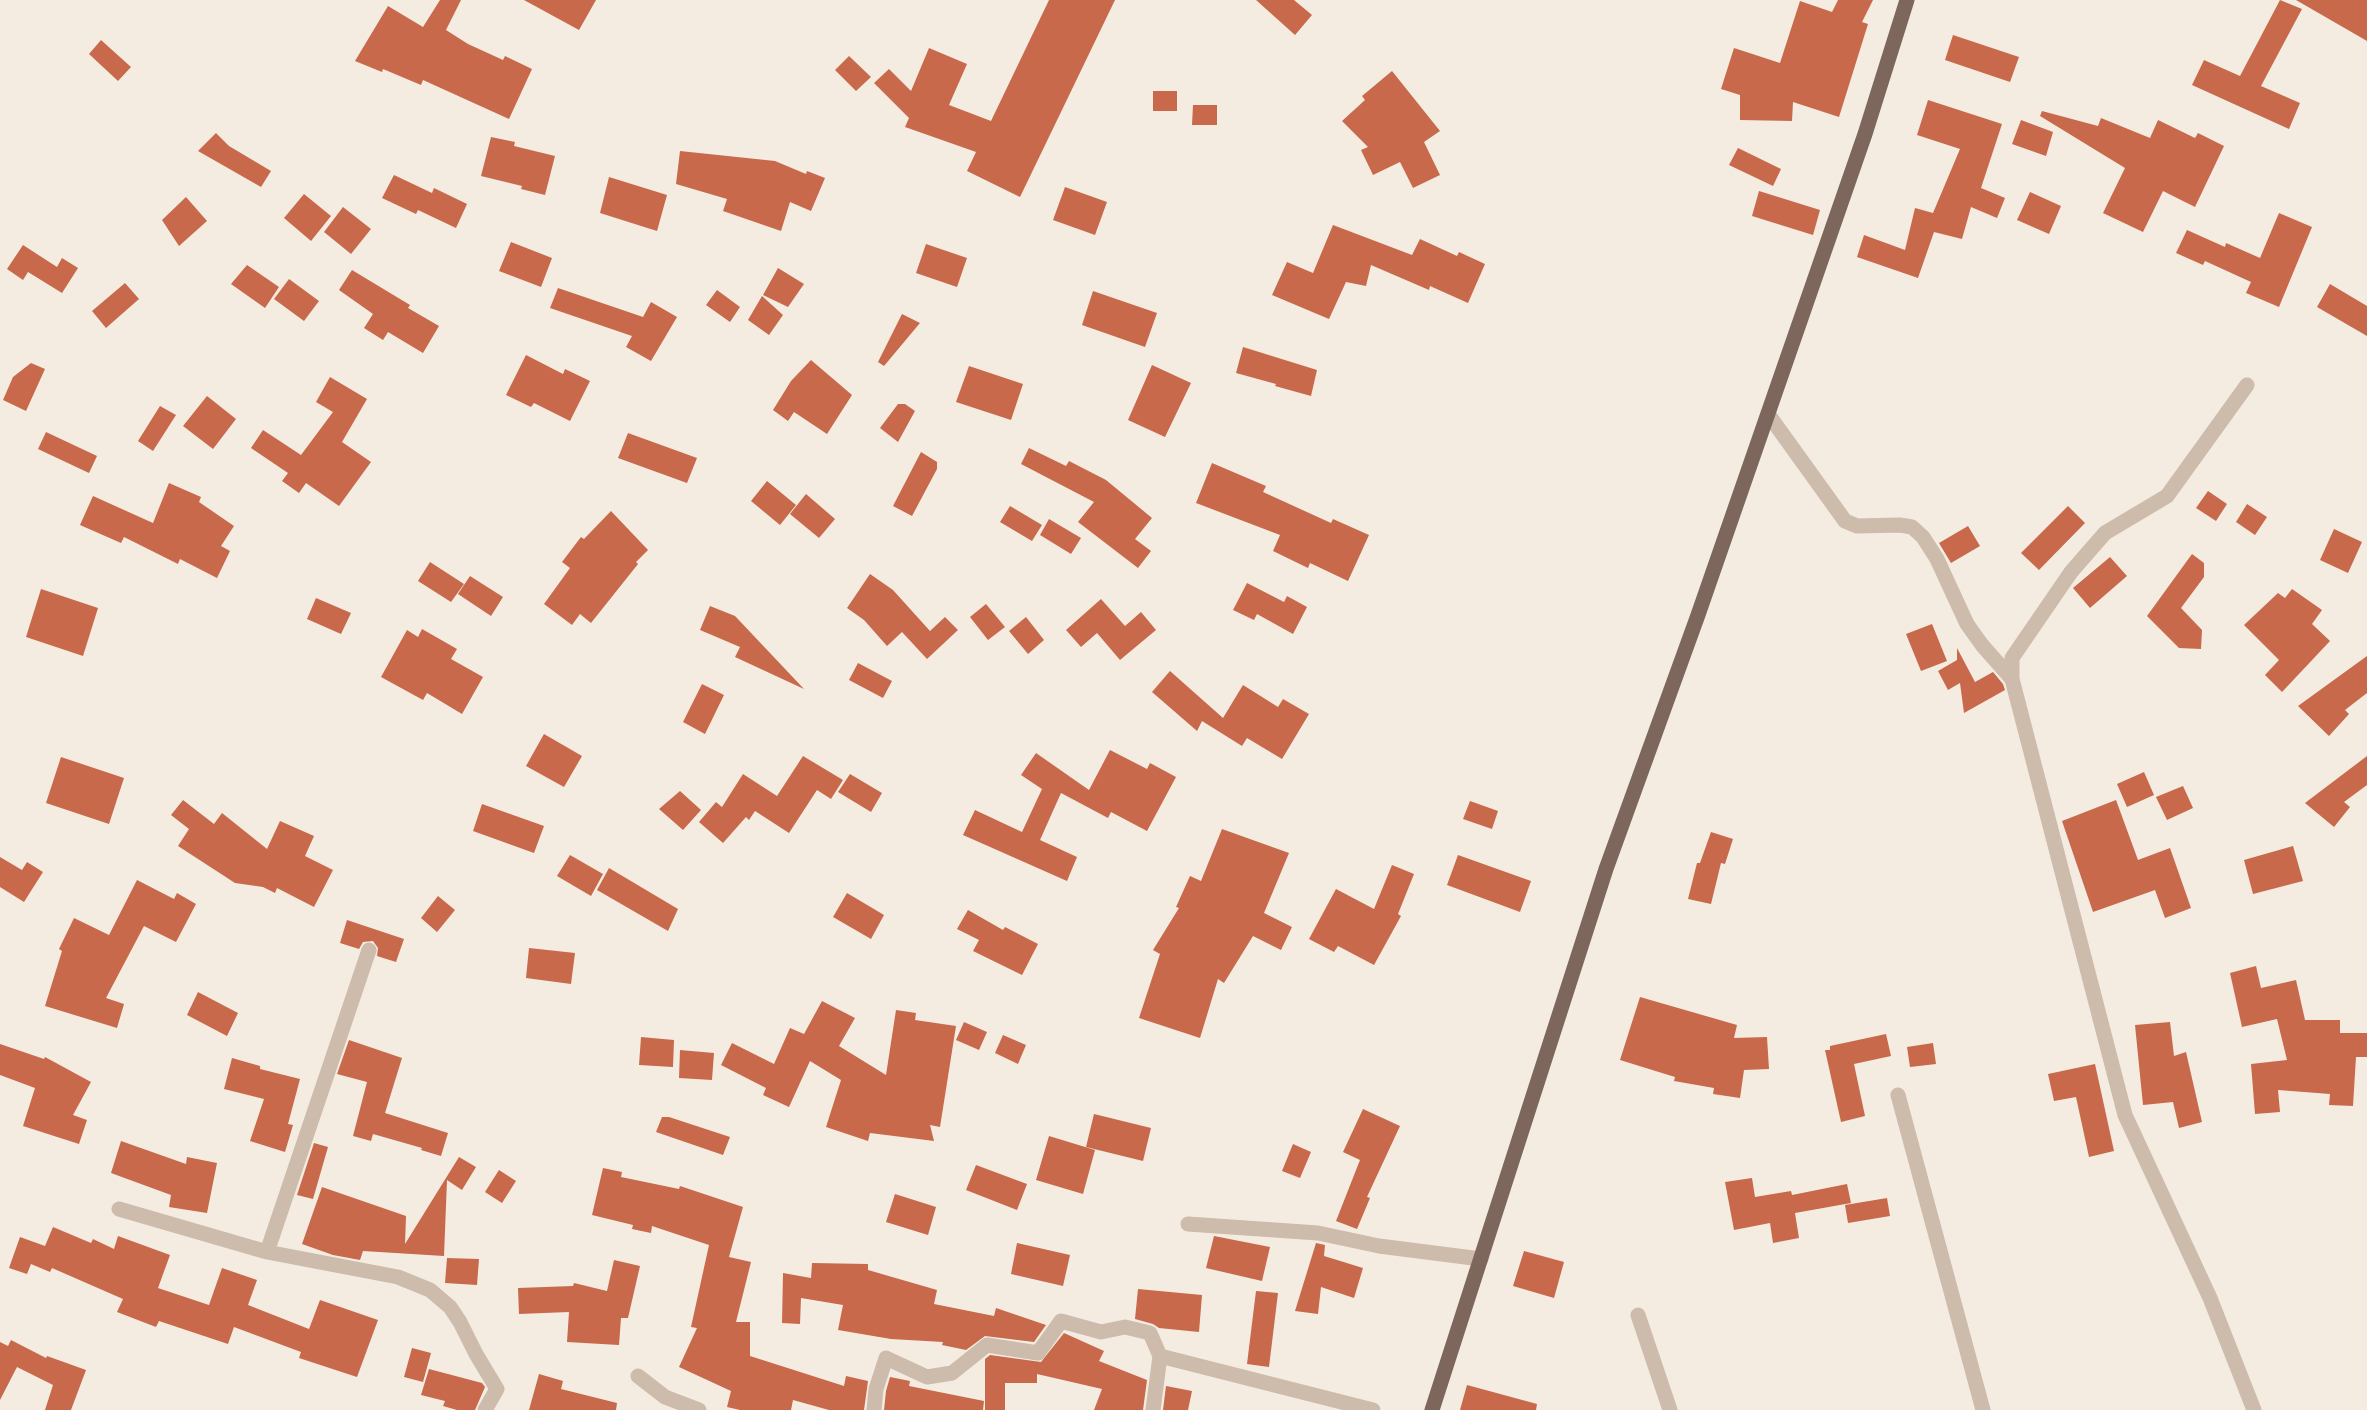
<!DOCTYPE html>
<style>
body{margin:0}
canvas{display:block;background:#f4ebe1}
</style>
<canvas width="2367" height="1410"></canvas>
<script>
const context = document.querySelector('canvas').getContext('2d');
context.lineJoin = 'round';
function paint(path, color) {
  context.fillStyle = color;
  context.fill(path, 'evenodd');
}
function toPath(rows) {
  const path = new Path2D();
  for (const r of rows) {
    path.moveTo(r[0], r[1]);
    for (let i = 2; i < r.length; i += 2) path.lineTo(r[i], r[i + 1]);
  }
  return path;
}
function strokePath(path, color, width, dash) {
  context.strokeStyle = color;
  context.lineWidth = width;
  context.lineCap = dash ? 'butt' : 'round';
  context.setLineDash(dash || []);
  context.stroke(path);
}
paint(toPath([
 [440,0,461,0,446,30,468,44,503,60,505,56,532,69,509,119,423,80,421,85,383,69,382,72,355,61,388,6,423,27],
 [524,0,596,0,579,30],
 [1049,0,1115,0,1020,197,967,171,976,152,905,127,909,118,874,83,889,69,911,91,929,48,967,64,949,105,991,121],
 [1256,0,1294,0,1312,15,1295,35],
 [1838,0,1873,0,1862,22,1868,24,1839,117,1793,102,1792,121,1740,120,1740,95,1721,89,1734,48,1780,63,1800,1,1832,12],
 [2280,0,2302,9,2261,86,2300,103,2289,129,2192,85,2204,60,2240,76],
 [2296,0,2367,0,2367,41],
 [1953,35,2019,57,2010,82,1945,60],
 [101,40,131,67,118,81,89,54],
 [849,56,871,77,856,91,835,70],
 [1392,71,1440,131,1424,142,1440,175,1413,188,1400,162,1373,175,1361,150,1368,147,1342,121,1365,100,1362,96],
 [1153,91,1177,91,1177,111,1153,111],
 [1928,100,2002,124,1981,188,2005,198,1997,218,1971,207,1962,239,1934,232,1918,278,1857,257,1864,235,1905,250,1915,208,1933,213,1960,149,1917,135],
 [1193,105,1217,105,1217,125,1192,125],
 [2042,111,2098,126,2101,118,2150,138,2158,120,2195,138,2198,133,2224,146,2195,207,2163,191,2143,232,2103,213,2125,168,2040,116],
 [2021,120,2053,132,2046,156,2012,144],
 [216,133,229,146,271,171,261,187,198,151],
 [491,137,515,142,514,146,555,156,545,195,521,189,522,186,481,176],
 [1738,148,1781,169,1773,186,1729,165],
 [680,151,775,161,806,174,807,171,825,178,811,211,790,202,781,231,723,211,727,199,676,184],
 [394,175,432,193,434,188,467,204,456,228,418,210,416,214,382,198],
 [609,177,667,195,657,231,600,213],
 [1065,187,1107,202,1095,235,1053,220],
 [1759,191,1820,210,1813,235,1752,216],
 [2030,192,2061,206,2049,234,2017,220],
 [304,194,331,216,311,241,284,218],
 [186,197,207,221,179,246,162,220],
 [343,207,371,229,351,254,324,232],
 [2279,213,2312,227,2279,307,2246,293,2251,282,2205,261,2203,265,2176,253,2187,230,2225,247,2226,243,2260,258],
 [1333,225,1412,255,1420,239,1457,256,1459,252,1485,264,1468,303,1430,286,1429,290,1371,265,1366,286,1346,282,1329,319,1272,295,1287,262,1313,273],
 [511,242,552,258,541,287,499,271],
 [926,244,967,258,957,287,916,273],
 [23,245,57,267,62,258,78,268,62,293,28,272,23,280,7,269],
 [247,265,279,287,265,308,231,284],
 [778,268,804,284,788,307,763,295],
 [352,270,410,305,408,308,439,326,423,353,388,332,383,340,364,328,373,314,339,290],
 [289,279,319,301,304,321,274,299],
 [125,283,139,299,106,328,92,311],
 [2330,284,2367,306,2367,336,2317,307],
 [558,288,643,317,651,302,677,317,651,361,626,347,632,336,550,308],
 [717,290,740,307,730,322,706,305],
 [1093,291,1157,313,1145,347,1082,325],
 [762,296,783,315,769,335,748,320],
 [902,314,920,323,884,366,878,362],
 [1243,347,1317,370,1311,396,1275,386,1276,384,1236,373],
 [526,355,563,374,565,369,590,381,570,421,534,403,531,407,506,395],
 [811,360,852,395,827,434,794,412,788,421,773,410,791,381],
 [31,363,45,369,26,411,3,400,13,377],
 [1152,365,1191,383,1165,437,1128,420],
 [969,366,1023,384,1011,420,956,402],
 [330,377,367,399,342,442,371,462,339,506,306,483,299,493,282,481,288,473,251,448,263,430,301,455,333,412,316,402],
 [207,396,236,419,213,449,183,426],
 [898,404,905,404,915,411,898,442,880,428],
 [160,406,176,415,153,451,138,441],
 [46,432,97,456,89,473,38,449],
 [628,433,697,458,687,483,618,458],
 [1029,448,1066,466,1069,461,1106,480,1152,518,1135,539,1151,551,1138,568,1078,522,1094,502,1021,464],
 [921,452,937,462,937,469,912,516,893,506],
 [1212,463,1266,486,1263,492,1331,523,1333,519,1369,535,1348,581,1310,563,1308,568,1273,551,1280,535,1196,503],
 [767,481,796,505,780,525,751,501],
 [169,483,201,497,199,502,234,526,221,546,230,551,217,578,180,559,178,564,124,537,121,543,80,525,93,496,153,523],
 [2208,491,2227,504,2216,521,2196,508],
 [806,494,835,519,819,538,790,514],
 [2247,504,2267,517,2255,535,2236,522],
 [1010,506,1042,525,1032,541,1000,522],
 [2068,506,2085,523,2039,570,2021,553],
 [611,511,648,550,636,562,638,564,591,623,580,614,572,625,544,604,570,568,562,562,581,537,584,539],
 [1049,519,1081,538,1071,554,1040,535],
 [1968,526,1980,546,1951,563,1939,543],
 [2334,529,2362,542,2348,573,2320,560],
 [2192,554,2204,563,2204,577,2181,608,2202,630,2201,649,2179,648,2147,616],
 [2110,557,2127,576,2090,608,2073,588],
 [430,562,464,584,451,602,418,581],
 [870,574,893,590,930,631,945,617,958,630,927,659,902,632,887,646,864,620,847,608],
 [470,576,503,597,491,616,458,594],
 [1247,583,1284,602,1287,596,1307,607,1293,634,1257,614,1254,620,1233,610],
 [41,589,98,608,83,656,26,637],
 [2292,589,2322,610,2312,624,2330,641,2282,692,2265,675,2279,660,2244,625,2278,593,2285,598],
 [316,598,351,613,341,634,307,619],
 [1101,599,1125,626,1141,612,1156,630,1120,660,1097,633,1081,647,1066,630],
 [986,604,1005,627,988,640,970,617],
 [710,606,735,616,804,689,735,657,740,647,700,630],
 [1026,617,1044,640,1028,654,1009,631],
 [1932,624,1947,661,1921,671,1906,634],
 [422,629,457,649,451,659,483,677,462,714,427,693,423,700,381,677,407,630,418,637],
 [1957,648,1975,682,1993,672,2003,684,2005,690,1964,713,1960,683,1948,690,1938,671,1957,660],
 [2367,656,2367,693,2345,710,2349,714,2329,736,2298,706],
 [858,663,892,681,883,698,849,680],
 [1170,671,1223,718,1243,685,1278,707,1283,699,1309,714,1282,759,1247,738,1242,746,1202,721,1197,731,1152,692],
 [702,684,724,695,705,734,683,722],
 [544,734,582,756,564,787,526,766],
 [1110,750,1147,769,1150,763,1176,777,1147,831,1111,812,1108,818,1061,793,1040,840,1077,857,1067,881,963,835,975,810,1022,832,1042,789,1021,775,1036,753,1089,790],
 [803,756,843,780,831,799,817,790,789,833,755,811,749,820,746,817,723,843,699,822,716,802,722,807,743,774,777,796],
 [2367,756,2367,785,2344,802,2350,807,2334,827,2305,803],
 [61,757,124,778,109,824,46,803],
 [2144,772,2154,795,2127,807,2117,784],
 [850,774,882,793,871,812,838,792],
 [2183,786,2193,808,2167,820,2156,797],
 [680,791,701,810,683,830,659,809],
 [183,800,214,824,222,813,267,849,280,821,314,836,305,856,333,870,314,907,277,888,275,893,263,887,235,883,178,846,189,829,171,815],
 [2116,800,2138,860,2170,848,2191,908,2165,918,2155,890,2093,912,2062,821],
 [1470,801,1498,811,1492,829,1463,819],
 [482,804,544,826,534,853,473,831],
 [1222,829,1289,853,1264,913,1292,927,1281,950,1253,936,1224,983,1218,979,1200,1038,1139,1018,1160,954,1153,950,1179,908,1176,907,1190,876,1201,881],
 [1711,832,1733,839,1725,864,1721,863,1711,904,1688,899,1697,863,1700,863],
 [2293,846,2303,881,2253,894,2244,860],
 [570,855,603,874,591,896,557,876],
 [1458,855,1531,881,1520,912,1447,885],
 [0,857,22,870,27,862,43,872,24,902,0,887],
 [1392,865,1414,874,1398,914,1401,916,1374,965,1338,946,1334,952,1309,939,1336,889,1374,909],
 [609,868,678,909,668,931,597,890],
 [137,880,174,899,177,893,196,904,176,942,144,926,106,998,124,1004,117,1028,45,1006,62,951,59,949,74,918,109,935],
 [847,893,884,915,871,939,833,917],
 [438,896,455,910,437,932,421,918],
 [968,910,1003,930,1005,927,1038,944,1022,975,973,951,979,940,957,929],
 [347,920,404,939,396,962,377,956,378,948,373,941,363,942,359,949,340,943],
 [529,948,575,953,571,984,526,978],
 [2256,966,2261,988,2296,980,2305,1020,2340,1020,2340,1033,2367,1033,2367,1057,2356,1057,2353,1106,2329,1105,2330,1094,2278,1090,2280,1112,2255,1114,2251,1064,2287,1060,2277,1019,2242,1027,2230,973],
 [198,992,238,1013,227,1036,187,1015],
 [1640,997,1737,1025,1734,1038,1767,1037,1769,1069,1744,1070,1740,1098,1713,1094,1714,1088,1674,1081,1675,1077,1620,1060],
 [822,1001,855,1018,839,1046,886,1075,896,1010,916,1013,915,1020,956,1026,940,1127,930,1125,934,1141,870,1133,868,1141,826,1127,841,1080,810,1061,789,1107,763,1095,766,1088,721,1065,732,1043,774,1064,790,1028,804,1034],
 [964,1022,987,1032,979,1050,956,1040],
 [2170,1022,2174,1056,2186,1052,2202,1122,2179,1128,2173,1102,2143,1105,2135,1025],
 [1886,1034,1891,1056,1854,1064,1865,1116,1841,1122,1825,1050,1830,1050,1830,1046],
 [1003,1035,1026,1045,1018,1064,995,1053],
 [641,1037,674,1040,673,1067,639,1065],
 [349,1040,402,1058,385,1113,448,1133,441,1156,421,1150,422,1148,373,1134,371,1141,353,1136,367,1082,337,1074],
 [1933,1043,1936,1064,1910,1067,1907,1047],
 [0,1044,44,1059,45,1057,91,1082,73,1115,87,1120,79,1144,23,1126,35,1088,0,1075],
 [680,1050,714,1053,712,1080,679,1078],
 [232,1058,260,1066,260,1069,300,1079,288,1124,293,1125,285,1152,250,1141,264,1099,224,1089],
 [2095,1064,2114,1151,2089,1157,2076,1097,2054,1101,2048,1074],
 [1363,1109,1400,1126,1367,1197,1370,1198,1357,1229,1336,1221,1360,1160,1343,1152],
 [1094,1114,1151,1128,1143,1161,1086,1147],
 [662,1117,669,1117,730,1137,723,1155,656,1132],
 [1049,1136,1095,1150,1083,1194,1036,1180],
 [121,1141,186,1164,187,1157,217,1163,207,1213,169,1207,171,1195,111,1173],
 [314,1143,328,1147,313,1199,297,1195],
 [1293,1144,1311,1152,1300,1178,1282,1171],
 [459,1157,476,1167,462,1190,447,1180,444,1256,363,1251,360,1260,333,1255,302,1244,322,1187,406,1216,405,1244],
 [976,1165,1027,1184,1017,1210,966,1190],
 [603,1168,622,1172,621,1177,679,1189,680,1186,743,1207,729,1257,751,1262,736,1322,750,1322,750,1356,844,1386,846,1376,868,1381,864,1410,829,1410,793,1400,791,1410,740,1410,727,1407,731,1391,679,1367,697,1328,691,1327,709,1245,652,1226,651,1233,632,1229,633,1225,592,1215],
 [499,1170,516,1181,502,1203,485,1192],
 [1752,1178,1755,1197,1791,1191,1792,1195,1847,1184,1851,1203,1795,1213,1799,1238,1773,1243,1770,1223,1734,1230,1725,1182],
 [895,1194,936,1207,928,1235,886,1222],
 [1887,1198,1890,1216,1848,1223,1845,1205],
 [53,1227,91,1243,93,1239,114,1249,118,1236,170,1255,158,1288,209,1305,222,1268,257,1280,248,1305,309,1329,320,1300,378,1320,357,1377,299,1358,301,1352,234,1327,228,1344,159,1321,156,1327,117,1312,123,1299,52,1268,50,1272,31,1264,27,1274,9,1268,20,1237,45,1246],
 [1214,1236,1270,1247,1262,1281,1206,1268],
 [1017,1243,1070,1255,1063,1286,1011,1274],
 [1316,1243,1325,1245,1324,1256,1363,1268,1354,1298,1321,1287,1318,1314,1295,1311],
 [1524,1251,1564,1262,1554,1298,1513,1286],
 [447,1258,479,1259,477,1285,445,1283],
 [614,1260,640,1266,628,1318,621,1318,619,1345,567,1342,569,1312,519,1314,518,1288,573,1286,574,1283,607,1291],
 [812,1263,868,1264,868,1270,937,1290,934,1304,994,1316,996,1308,1046,1325,1034,1342,985,1336,966,1350,942,1345,943,1342,891,1339,838,1330,843,1305,801,1298,800,1324,782,1323,783,1273,811,1278],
 [1138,1289,1202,1295,1199,1332,1159,1328,1153,1324,1135,1319],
 [1256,1291,1278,1293,1269,1367,1247,1364],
 [1064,1333,1104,1351,1099,1361,1147,1380,1143,1410,1094,1410,1102,1389,1037,1374,1037,1383,1005,1383,1005,1410,985,1410,985,1359,990,1355,1041,1362],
 [11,1340,46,1358,47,1356,86,1370,71,1410,45,1410,53,1385,17,1367,0,1400,0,1342,8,1346],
 [412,1348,431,1353,423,1382,404,1377],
 [429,1369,482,1383,485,1387,475,1410,457,1410,443,1406,445,1401,421,1395],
 [539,1374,563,1381,561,1389,617,1403,616,1410,529,1410],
 [890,1377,910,1381,909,1386,984,1401,983,1410,884,1410,886,1391],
 [1467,1385,1537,1404,1536,1410,1460,1410],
 [1166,1386,1192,1391,1188,1410,1163,1410]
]), '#c8694b');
strokePath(toPath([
 [2247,385,2167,496,2105,533,2071,572,2012,658,2012,679,2125,1115,2210,1298,2254,1410],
 [1768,414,1845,521,1857,526,1900,525,1912,527,1923,537,1937,559,1967,624,1982,645,2012,679],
 [1898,1095,1983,1410],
 [119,1209,267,1252,398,1277,430,1290,450,1307,460,1322,476,1354,497,1389,485,1410],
 [1188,1224,1318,1233,1379,1246,1481,1259],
 [267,1252,369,950],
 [1638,1315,1670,1410],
 [638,1376,665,1397,699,1410],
 [874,1410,876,1389,886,1358,927,1377,952,1373,987,1345,1038,1353,1061,1321,1101,1332,1125,1327,1150,1333,1160,1356,1373,1410],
 [1153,1410,1160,1356]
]), '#cdbbac', 15);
strokePath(toPath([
 [1432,1410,1606,869,1698,615,1865,134,1907,0]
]), '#7d675c', 15);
</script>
